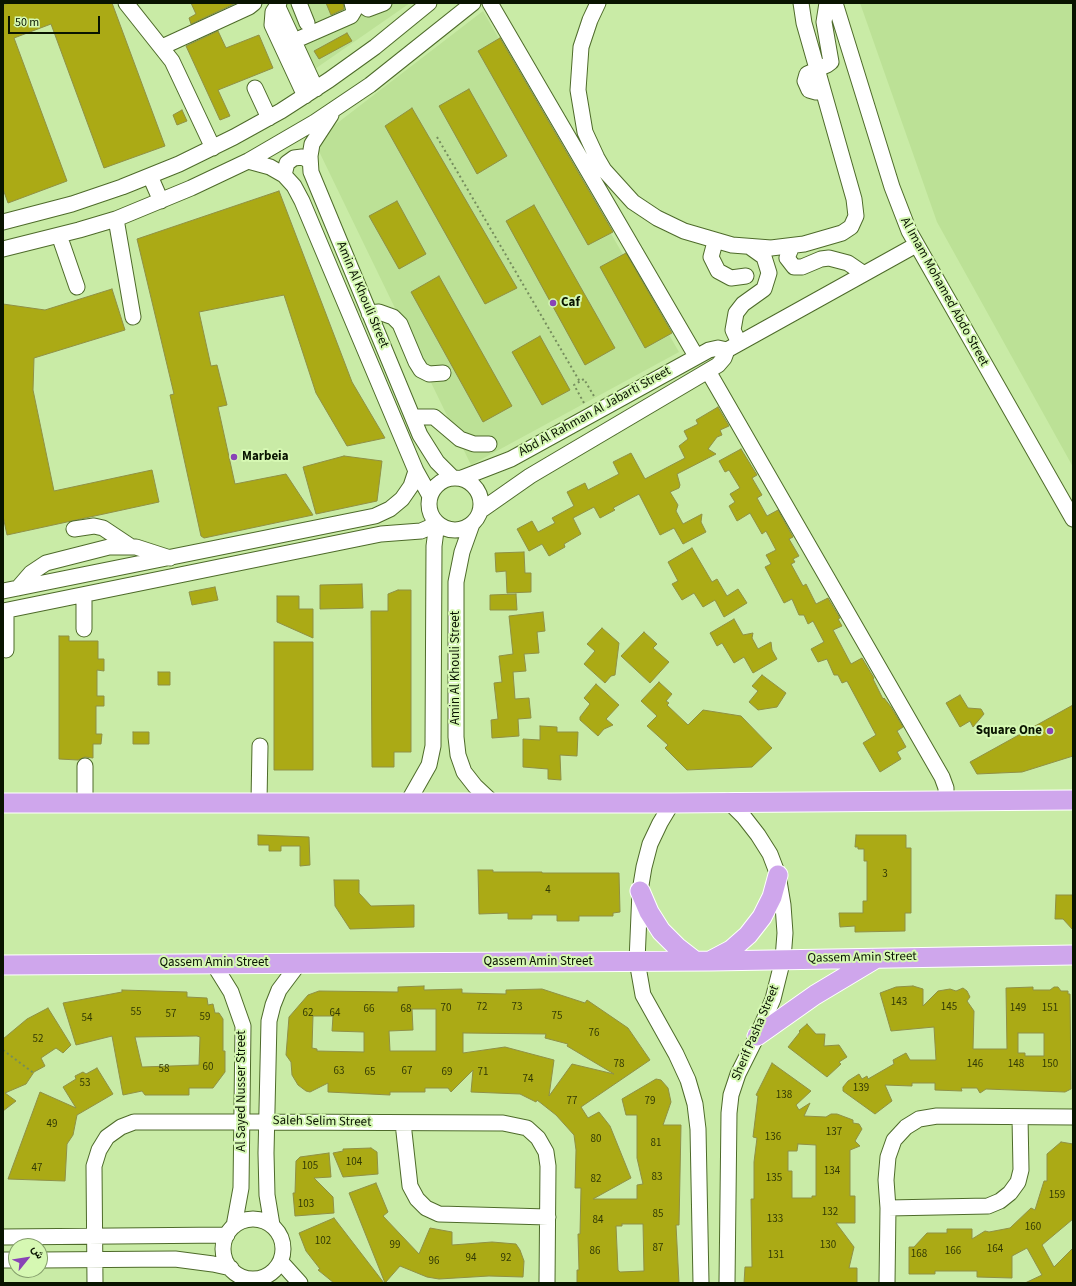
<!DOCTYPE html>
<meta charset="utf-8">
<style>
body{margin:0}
#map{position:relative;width:1076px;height:1286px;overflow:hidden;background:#c9eba6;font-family:"Source Sans 3",Vazirmatn,sans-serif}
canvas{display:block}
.frame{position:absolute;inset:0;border:4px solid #091400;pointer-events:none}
.north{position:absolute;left:8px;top:1238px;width:40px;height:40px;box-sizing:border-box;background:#d6f8b3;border:1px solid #849d6b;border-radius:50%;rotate:60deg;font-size:11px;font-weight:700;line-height:16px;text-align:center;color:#091400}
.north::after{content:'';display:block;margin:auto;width:14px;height:18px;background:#8943b6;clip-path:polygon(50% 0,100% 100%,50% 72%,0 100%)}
.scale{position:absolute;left:8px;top:16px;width:92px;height:18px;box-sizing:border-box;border:2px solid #091400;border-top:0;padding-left:5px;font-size:12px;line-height:14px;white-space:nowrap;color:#091400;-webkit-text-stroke:3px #d6f8b3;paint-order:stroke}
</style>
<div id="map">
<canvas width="1076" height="1286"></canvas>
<div class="frame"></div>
<div class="north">ش</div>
<div class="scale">50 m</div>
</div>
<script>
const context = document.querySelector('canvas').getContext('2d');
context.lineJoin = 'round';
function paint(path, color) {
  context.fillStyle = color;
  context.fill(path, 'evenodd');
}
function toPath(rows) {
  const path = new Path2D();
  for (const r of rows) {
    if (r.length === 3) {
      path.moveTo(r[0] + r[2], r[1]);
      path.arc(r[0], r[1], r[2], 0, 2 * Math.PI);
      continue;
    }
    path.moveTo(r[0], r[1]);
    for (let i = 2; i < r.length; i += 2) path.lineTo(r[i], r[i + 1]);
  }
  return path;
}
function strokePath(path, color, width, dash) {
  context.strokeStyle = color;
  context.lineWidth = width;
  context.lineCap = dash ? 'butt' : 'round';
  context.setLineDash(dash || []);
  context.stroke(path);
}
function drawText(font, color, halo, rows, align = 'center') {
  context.font = font + ' "Source Sans 3",sans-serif';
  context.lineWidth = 4;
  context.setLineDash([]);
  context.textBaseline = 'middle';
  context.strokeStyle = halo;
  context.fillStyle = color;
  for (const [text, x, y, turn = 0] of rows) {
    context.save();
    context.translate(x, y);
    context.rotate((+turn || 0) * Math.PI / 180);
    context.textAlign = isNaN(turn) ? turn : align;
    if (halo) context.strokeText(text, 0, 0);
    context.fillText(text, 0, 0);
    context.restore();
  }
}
paint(toPath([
 [281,3,410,3,312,71],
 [860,3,1073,3,1073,467,937,222],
 [483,11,679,352,471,465,314,141]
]), '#bce196');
const building = toPath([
 [8,3,112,3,165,146,104,168,51,24,14,38,67,181,8,203,3,189,3,5,8,3],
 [191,3,236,3,191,24,189,18,196,14,191,3],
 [326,3,343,3,344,9,331,15,326,3],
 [218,31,226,48,259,35,273,68,218,90,230,116,220,120,186,46,218,31],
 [347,33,352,41,319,59,314,51,347,33],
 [500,38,613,232,588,245,478,51,500,38],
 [469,89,507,156,477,174,439,106,469,89],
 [412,108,517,288,485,304,385,126,412,108],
 [182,110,187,121,177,125,173,115,182,110],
 [279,191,352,382,385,438,347,446,316,393,284,295,199,312,211,366,217,365,227,405,218,407,235,484,286,474,313,515,204,538,201,536,170,395,174,394,137,239,279,191],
 [397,201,426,254,399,269,369,216,397,201],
 [534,205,615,348,585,365,506,221,534,205],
 [626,253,672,333,645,348,600,267,626,253],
 [439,276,512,406,483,422,411,292,439,276],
 [112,289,125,330,34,358,33,390,54,491,152,470,159,502,7,535,3,516,3,304,45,310,112,289],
 [540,336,570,390,542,405,512,352,540,336],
 [718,407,729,426,720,430,722,435,717,437,708,449,716,454,677,474,680,485,679,488,670,492,678,505,676,511,683,524,702,514,701,522,706,532,683,544,674,528,660,535,639,494,613,508,615,510,600,518,594,507,573,518,581,534,564,544,565,547,549,556,542,544,529,551,517,529,532,521,538,532,555,523,552,518,574,506,567,492,585,483,588,490,619,474,613,462,631,453,645,479,685,458,679,446,688,439,684,431,698,424,696,420,718,407],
 [741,449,757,475,752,478,762,495,757,498,767,516,778,510,793,537,789,539,799,556,793,559,795,562,791,564,803,586,806,584,816,604,828,598,840,618,838,619,842,626,833,630,851,664,862,658,874,678,873,679,883,699,884,698,891,707,903,727,897,731,906,747,897,752,901,759,880,772,863,743,876,735,847,681,842,683,838,675,834,675,827,659,818,662,811,649,824,642,813,621,808,624,804,615,799,615,792,599,784,603,765,567,771,564,766,555,776,550,766,531,762,534,750,513,737,521,729,506,735,502,730,494,740,488,729,470,725,472,719,461,741,449],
 [344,456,382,461,377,501,316,514,303,467,344,456],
 [692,548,712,582,717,579,727,596,738,589,747,603,724,617,715,600,703,607,694,593,682,600,672,584,678,581,668,562,692,548],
 [524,552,525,573,531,573,531,592,507,593,506,571,496,572,495,553,524,552],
 [362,584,363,608,320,609,320,585,362,584],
 [215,587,218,600,192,605,189,592,215,587],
 [398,590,411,590,411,752,394,752,394,767,372,767,371,611,388,611,388,594,398,590],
 [516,594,517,610,490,610,490,595,516,594],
 [277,596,299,596,299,609,313,609,313,638,277,622,277,596],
 [543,612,545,631,537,632,539,653,524,654,526,671,513,672,515,699,529,698,531,718,518,719,519,736,492,738,491,720,498,719,494,683,502,682,499,656,513,654,509,616,543,612],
 [734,619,743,635,753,633,752,638,758,649,771,642,772,650,777,659,753,673,744,657,734,663,722,643,717,646,710,633,734,619],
 [602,628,619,643,615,675,611,676,605,683,584,664,595,651,587,644,602,628],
 [644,632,657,644,653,648,669,662,650,683,621,656,644,632],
 [59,636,69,636,69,641,98,641,98,659,104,659,104,671,97,670,97,696,104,696,104,706,96,706,96,734,102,734,101,744,93,744,93,758,85,757,78,760,59,759,59,636],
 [274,642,313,642,313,770,274,770,274,642],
 [158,672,170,672,170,685,158,685,158,672],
 [762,675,786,693,777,707,758,710,749,702,758,691,752,686,762,675],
 [659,682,672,694,666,701,669,703,667,705,688,725,703,710,741,716,772,748,752,767,687,770,665,748,668,745,647,726,657,716,641,701,659,682],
 [596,684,619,705,606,719,613,725,604,729,598,736,580,720,580,717,590,704,584,698,596,684],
 [960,695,968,708,981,709,984,714,973,727,970,721,960,727,946,703,960,695],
 [1073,705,1073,756,1022,772,977,774,970,762,1073,705],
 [540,726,557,727,557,732,578,732,577,756,560,755,561,780,548,779,548,769,523,767,523,739,540,740,540,726],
 [133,732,149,732,149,744,133,744,133,732],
 [258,835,309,837,310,865,300,866,300,846,281,846,281,851,269,851,269,845,258,845,258,835],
 [856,835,906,835,906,848,911,848,911,913,905,913,905,931,855,932,855,926,840,927,839,913,863,913,863,901,867,901,867,861,864,861,864,849,858,849,858,847,855,847,856,835],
 [478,870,493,870,493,872,542,872,542,873,619,873,620,912,613,913,613,916,579,916,579,921,557,921,557,915,532,915,532,919,508,919,508,913,479,914,478,870],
 [334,880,359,880,359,893,371,906,414,905,414,927,350,929,335,906,334,880],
 [1056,895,1073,895,1073,930,1063,919,1055,919,1056,895],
 [424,986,424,990,462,989,462,993,506,994,506,990,542,989,585,1003,587,1000,628,1028,650,1060,581,1107,588,1118,599,1112,610,1126,631,1178,593,1199,637,1199,637,1185,643,1184,637,1158,637,1115,626,1115,622,1099,656,1079,661,1080,668,1088,671,1102,663,1125,681,1125,679,1225,676,1225,679,1283,577,1283,577,1270,579,1270,578,1234,580,1234,581,1188,575,1188,576,1150,574,1135,556,1115,537,1100,536,1102,520,1094,471,1092,473,1070,451,1092,448,1088,425,1088,425,1092,390,1092,390,1095,328,1092,328,1083,310,1092,306,1091,298,1085,292,1075,291,1062,286,1055,289,1017,308,995,319,991,398,992,398,987,424,986],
 [412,1009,436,1009,436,1051,390,1051,389,1031,413,1030,412,1009],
 [313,1016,333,1016,332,1031,364,1032,364,1052,317,1051,317,1049,312,1048,313,1016],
 [463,1033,546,1034,545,1038,568,1044,567,1046,614,1074,572,1064,549,1096,554,1060,505,1047,463,1053,463,1033],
 [622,1224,643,1224,644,1271,620,1272,618,1270,616,1226,622,1226,622,1224],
 [913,986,923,989,923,1006,938,991,950,989,956,991,963,988,967,991,970,997,967,1001,974,1011,973,1049,1007,1049,1006,988,1033,987,1033,990,1050,990,1054,987,1058,987,1061,991,1068,991,1068,994,1070,994,1071,1089,1065,1092,986,1089,980,1093,977,1088,961,1088,962,1091,935,1090,935,1083,912,1083,912,1086,885,1085,892,1101,875,1114,843,1091,843,1087,848,1081,859,1074,862,1079,867,1076,868,1079,894,1064,893,1060,906,1053,910,1060,936,1060,934,1027,891,1031,880,993,896,987,913,986],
 [1018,1033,1044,1033,1044,1056,1025,1056,1025,1053,1018,1053,1018,1033],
 [122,990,187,992,187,997,207,998,208,1005,213,1004,215,1013,219,1013,223,1019,223,1051,225,1051,225,1072,213,1088,189,1088,189,1095,145,1095,142,1091,123,1095,112,1036,76,1045,63,1003,122,992,122,990],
 [197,1036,200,1037,199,1065,142,1067,135,1037,197,1036],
 [48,1008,71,1045,63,1053,56,1048,41,1058,45,1066,34,1072,26,1084,5,1093,16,1101,3,1111,3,1039,27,1019,48,1008],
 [807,1024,816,1034,825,1034,824,1046,839,1045,847,1057,839,1062,841,1064,827,1077,788,1047,800,1032,799,1031,807,1024],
 [772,1063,811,1091,796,1105,799,1110,810,1103,804,1116,826,1117,831,1114,837,1114,853,1120,853,1123,859,1124,862,1129,855,1141,860,1146,850,1150,850,1196,855,1196,855,1223,836,1223,854,1247,849,1268,857,1268,857,1283,744,1283,745,1267,752,1267,751,1199,754,1199,754,1162,757,1138,753,1137,758,1096,756,1095,772,1063],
 [798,1144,816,1145,816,1196,812,1196,812,1198,792,1198,792,1171,788,1171,788,1151,797,1151,798,1144],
 [97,1068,113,1094,77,1115,73,1135,67,1144,65,1181,8,1179,40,1092,76,1108,63,1087,76,1079,75,1076,83,1072,86,1074,97,1068],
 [1061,1142,1073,1144,1073,1219,1042,1245,1054,1267,1073,1248,1073,1283,1025,1283,1042,1275,1027,1248,1012,1256,1012,1278,977,1277,977,1271,935,1271,935,1274,909,1274,909,1247,914,1247,927,1233,947,1233,947,1229,972,1229,972,1239,985,1231,989,1232,1010,1228,1031,1208,1035,1210,1044,1181,1047,1181,1047,1154,1061,1142],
 [371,1148,377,1152,378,1174,343,1177,333,1153,343,1151,343,1149,371,1148],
 [329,1153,331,1177,314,1178,333,1197,334,1213,295,1216,293,1193,295,1193,296,1161,300,1157,329,1153],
 [376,1183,388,1212,383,1216,419,1254,430,1228,452,1232,452,1245,492,1242,516,1244,520,1250,524,1261,523,1277,489,1276,439,1279,427,1277,400,1266,385,1283,349,1193,376,1183],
 [334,1218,384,1283,334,1283,318,1270,320,1269,306,1251,299,1233,334,1218]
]);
paint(building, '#abaa15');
strokePath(building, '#8f9045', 1);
const minor = toPath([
 [126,3,172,61,213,148],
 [279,3,273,12,272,25,305,96],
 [299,3,307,23],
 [360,3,368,9,384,3],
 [490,3,696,356],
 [598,3,590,20,581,47,578,90,585,132,597,158,604,170,633,202,657,218,684,231,732,245,771,248,804,244,842,233,851,227,856,216,854,199,804,23,801,3],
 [835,3,892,187,909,231,1073,519],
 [277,5,316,89],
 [294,41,351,16,354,11,352,3],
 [162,47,249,7,254,3],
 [255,88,269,118],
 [823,90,816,92,809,90,805,81,807,74,827,65,831,62,824,22,827,3],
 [331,115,312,144,310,156,311,172,420,435,437,462,452,477],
 [248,161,270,167,284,175,294,186,302,201,416,471,430,496],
 [284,175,287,163,294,158,302,157,310,161],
 [150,176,161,201],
 [116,219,133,317],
 [3,222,72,204,122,187,179,164,234,137,281,111,329,80,375,47,429,3],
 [59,235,77,287],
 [715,242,711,257,718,271,731,278,746,276],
 [792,246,787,258,794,267,802,267,821,259,829,258,848,263,864,274],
 [3,249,79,230,116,219,191,188,248,161,315,122,370,85,473,3],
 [369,313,379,312,393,317,400,324,416,362,421,370,429,374,443,373],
 [739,343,733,330,736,313,743,304,764,289,769,273,764,257,750,247],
 [708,371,942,777,946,788,946,800],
 [413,417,434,417,460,439,474,444,489,444],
 [455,504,26],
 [462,478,511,459,709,350,718,348,727,350],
 [480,511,530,476,718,365,724,358,727,350,916,245],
 [472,524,462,552,456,582,456,737,458,755,464,772,475,786,492,802],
 [74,529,94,526,103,528,130,546],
 [18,588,31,573,46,563,109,547,136,547,170,558],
 [3,591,375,516,390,509,402,499,411,486,416,471],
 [3,611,381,534,421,531,428,528,436,522],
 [84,629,84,595],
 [6,650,6,611],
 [85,766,85,803],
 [259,802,260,746],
 [408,802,429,765,433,746,434,546,437,523],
 [672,803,660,823,650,844,644,867,640,891,637,961,643,995,676,1054,688,1080,695,1104,698,1129,701,1283],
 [213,963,231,992,243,1026,241,1188,234,1226],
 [403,1123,410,1186,417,1199,426,1208,439,1214,548,1217],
 [888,1208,988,1206,1000,1201,1010,1193,1018,1182,1021,1170,1020,1117],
 [253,1249,30],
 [272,1225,267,1195,266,1153,269,1021,273,1005,279,990,300,962],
 [3,1237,227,1235],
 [3,1260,16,1260],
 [40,1260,175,1259,213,1264,231,1268],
 [281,1262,300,1283],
 [95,1283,94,1166,99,1150,107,1137,121,1127,134,1122,265,1122,503,1123,527,1128,538,1138,546,1152,548,1166,547,1283],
 [727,1283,729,1113,731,1095,738,1074,757,1036,773,999,783,959,785,933,783,905,778,875,770,854,758,835,744,817,728,801],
 [887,1283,888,1208,886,1180,888,1157,894,1140,906,1127,919,1119,937,1116,1073,1117]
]);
const major = toPath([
 [3,803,672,803,1073,800],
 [640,891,649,912,661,931,677,947,695,961],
 [712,960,731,950,748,935,762,917,772,897,778,875],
 [3,965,711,961,1073,955],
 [757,1036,815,995,875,959]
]);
strokePath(minor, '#4e6b2a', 17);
strokePath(major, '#fff', 21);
strokePath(toPath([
 [437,137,580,382],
 [584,403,574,385,584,379,595,398],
 [3,1050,35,1074]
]), '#758d5d', 2, [2, 3]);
strokePath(minor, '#fff', 15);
strokePath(major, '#cfa6ec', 19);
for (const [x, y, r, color] of [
 [553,303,4,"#8943b6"],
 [234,457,4,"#8943b6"],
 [1050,731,4,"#8943b6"]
]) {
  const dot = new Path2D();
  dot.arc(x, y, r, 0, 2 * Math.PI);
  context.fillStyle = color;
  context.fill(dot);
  strokePath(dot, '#d6f8b3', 1.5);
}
drawText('11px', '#323a05', null, [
 ["3",885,875],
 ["4",548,891],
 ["143",899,1003],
 ["72",482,1008],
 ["73",517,1008],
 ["145",949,1008],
 ["70",446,1009],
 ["149",1018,1009],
 ["151",1050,1009],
 ["66",369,1010],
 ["68",406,1010],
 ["55",136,1013],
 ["62",308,1014],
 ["64",335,1014],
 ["57",171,1015],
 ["75",557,1017],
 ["59",205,1018],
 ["54",87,1019],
 ["76",594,1034],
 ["52",38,1040],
 ["78",619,1065],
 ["146",975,1065],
 ["148",1016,1065],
 ["150",1050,1065],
 ["60",208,1068],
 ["58",164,1070],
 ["63",339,1072],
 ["67",407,1072],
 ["65",370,1073],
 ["69",447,1073],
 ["71",483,1073],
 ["74",528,1080],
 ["53",85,1084],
 ["139",861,1089],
 ["138",784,1096],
 ["77",572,1102],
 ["79",650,1102],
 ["49",52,1125],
 ["137",834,1133],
 ["136",773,1138],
 ["80",596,1140],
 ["81",656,1144],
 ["104",354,1163],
 ["105",310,1167],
 ["47",37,1169],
 ["134",832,1172],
 ["83",657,1178],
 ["135",774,1179],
 ["82",596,1180],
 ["159",1057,1196],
 ["103",306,1205],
 ["132",830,1213],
 ["85",658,1215],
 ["133",775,1220],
 ["84",598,1221],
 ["160",1033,1228],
 ["102",323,1242],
 ["99",395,1246],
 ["130",828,1246],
 ["87",658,1249],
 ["164",995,1250],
 ["86",595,1252],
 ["166",953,1252],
 ["168",919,1255],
 ["131",776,1256],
 ["94",471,1259],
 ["92",506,1259],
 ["96",434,1262]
]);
drawText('13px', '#091400', '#d6f8b3', [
 ["Al Imam Mohamed Abdo Street",944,292,61],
 ["Amin Al Khouli Street",362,295,67],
 ["Abd Al Rahman Al Jabarti Street",595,412,-29],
 ["Amin Al Khouli Street",456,668,-90],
 ["Qassem Amin Street",862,958,-1],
 ["Qassem Amin Street",538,962],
 ["Qassem Amin Street",214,963],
 ["Sherif Pasha Street",756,1033,-67],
 ["Al Sayed Nusser Street",242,1091,-90],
 ["Saleh Selim Street",322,1122,1]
]);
drawText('bold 13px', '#091400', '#d6f8b3', [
 ["Caf",561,303],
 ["Marbeia",242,457],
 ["Square One",1042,731,"right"]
], 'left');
</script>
